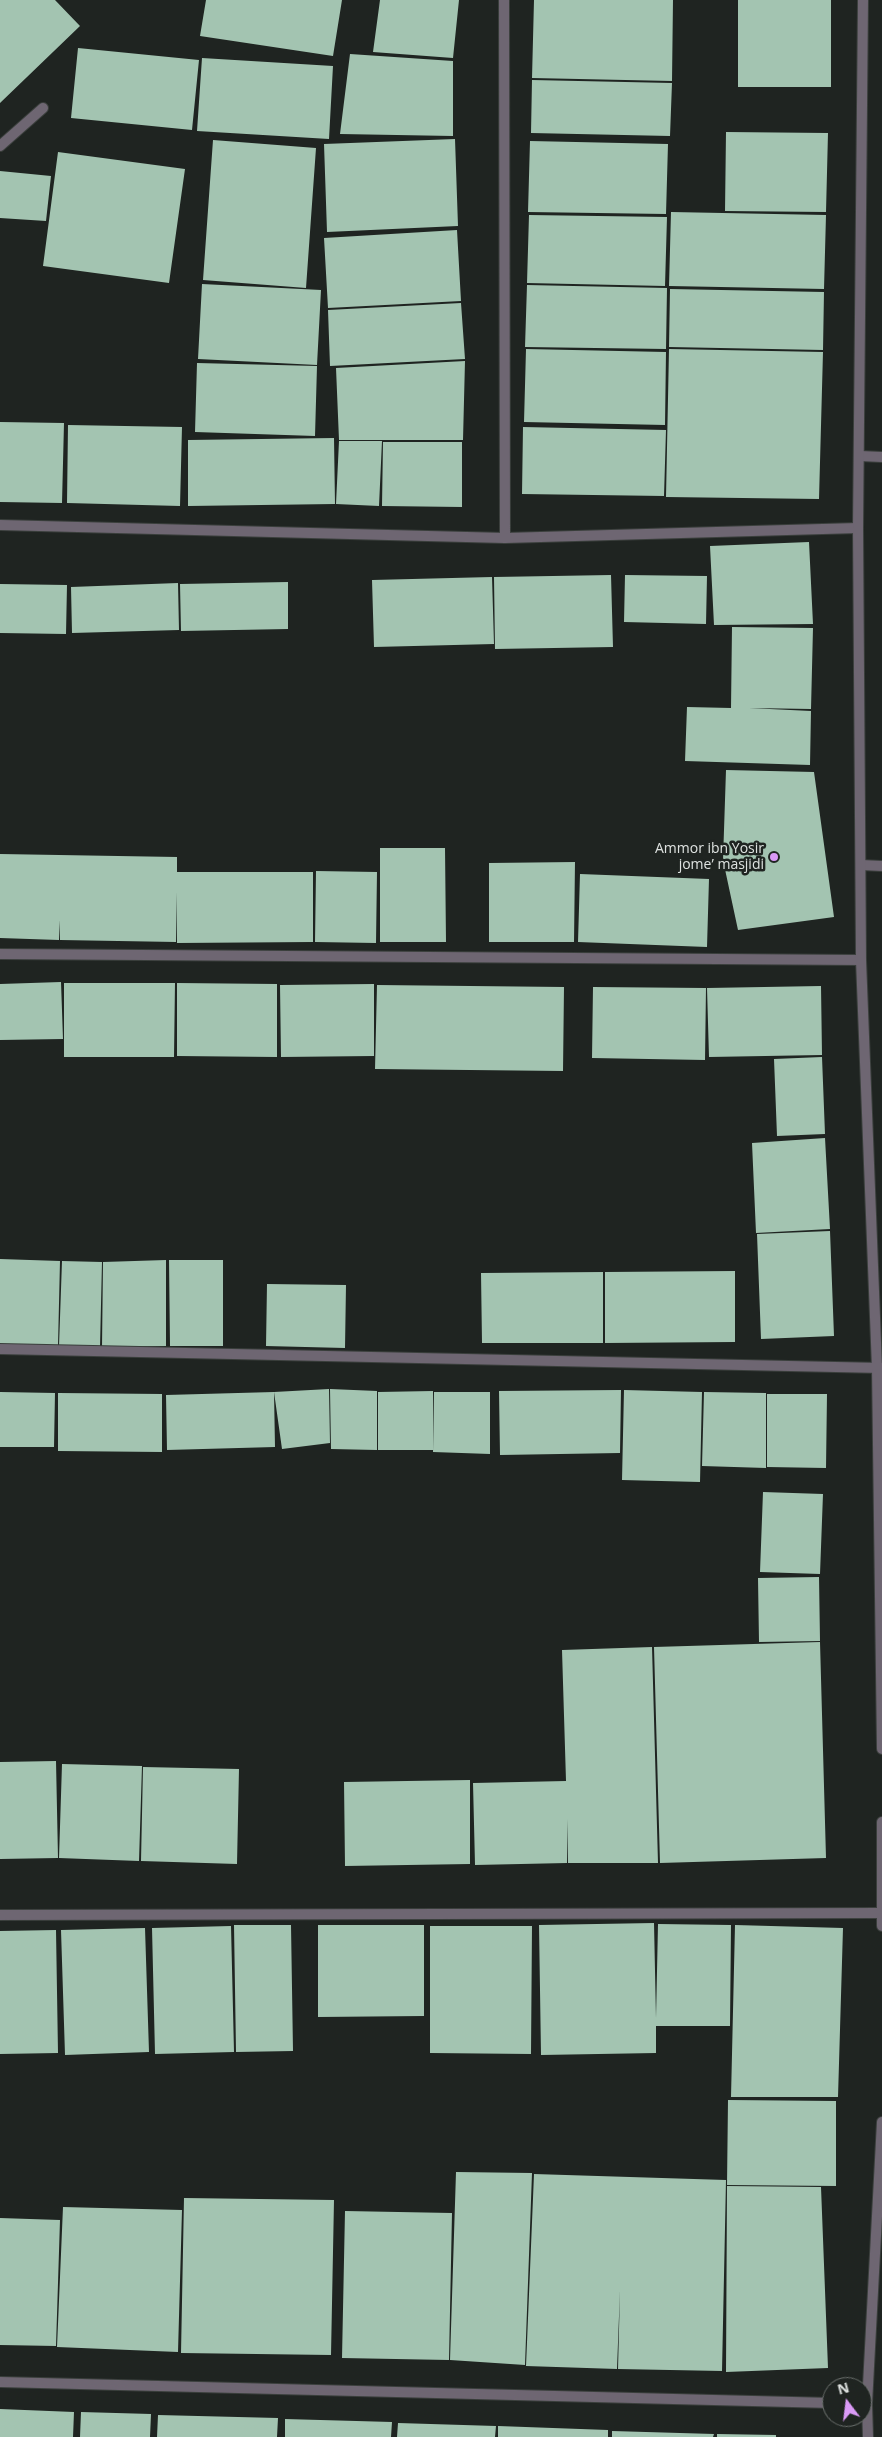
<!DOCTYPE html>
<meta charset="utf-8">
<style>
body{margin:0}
#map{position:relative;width:882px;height:2437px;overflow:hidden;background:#1f2421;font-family:"Open Sans",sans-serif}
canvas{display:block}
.north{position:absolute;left:822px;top:2377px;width:50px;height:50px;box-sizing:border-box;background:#1f2421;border:1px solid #6b706d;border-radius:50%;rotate:345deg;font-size:14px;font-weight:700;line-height:20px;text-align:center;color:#dee2e0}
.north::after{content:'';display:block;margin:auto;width:18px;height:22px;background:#da9af6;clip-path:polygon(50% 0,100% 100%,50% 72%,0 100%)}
</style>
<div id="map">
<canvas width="882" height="2437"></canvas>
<div class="north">N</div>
</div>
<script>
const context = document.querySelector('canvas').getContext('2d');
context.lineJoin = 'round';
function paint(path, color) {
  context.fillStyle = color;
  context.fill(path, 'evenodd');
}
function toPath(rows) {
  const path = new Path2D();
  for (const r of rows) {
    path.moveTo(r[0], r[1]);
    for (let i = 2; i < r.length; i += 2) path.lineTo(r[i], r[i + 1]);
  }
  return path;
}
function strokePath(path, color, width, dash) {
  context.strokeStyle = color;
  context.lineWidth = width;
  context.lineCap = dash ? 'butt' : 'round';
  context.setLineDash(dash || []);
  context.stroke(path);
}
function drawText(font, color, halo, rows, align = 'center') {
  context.font = font + ' "Open Sans",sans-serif';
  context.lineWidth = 5;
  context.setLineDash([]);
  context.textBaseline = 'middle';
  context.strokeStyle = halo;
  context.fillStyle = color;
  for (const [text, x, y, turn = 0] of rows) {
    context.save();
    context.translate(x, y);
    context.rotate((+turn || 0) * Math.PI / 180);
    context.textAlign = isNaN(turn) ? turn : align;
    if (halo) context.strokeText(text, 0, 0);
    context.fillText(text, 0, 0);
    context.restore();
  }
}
paint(toPath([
 [0,0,55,0,80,26,0,103],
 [206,0,342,0,333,56,200,36],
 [380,0,459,0,453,58,373,52],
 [534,0,673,0,672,81,532,78],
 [738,0,831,0,831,87,738,87],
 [78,48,199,60,192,130,71,118],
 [350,54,453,61,453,136,340,134],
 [202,58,333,66,329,139,197,131],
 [532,80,672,83,670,136,531,133],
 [726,132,828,133,826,212,725,211],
 [455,139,458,226,327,232,324,144],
 [213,140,316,148,306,288,203,280],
 [530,141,668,144,666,214,528,212],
 [58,152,185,169,169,283,43,266],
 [0,171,51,176,46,221,0,218],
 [671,212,826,215,824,289,669,286],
 [529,215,667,217,665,286,527,283],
 [457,230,461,301,328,308,324,238],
 [202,284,321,290,317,365,198,359],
 [527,285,667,288,666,349,525,347],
 [670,289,824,292,823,350,669,347],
 [461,303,465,359,330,366,328,310],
 [526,349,666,352,665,425,524,422],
 [669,349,823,352,819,499,666,497],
 [465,361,463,440,339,440,336,368],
 [197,363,317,366,315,436,195,432],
 [0,422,64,423,62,503,0,502],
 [68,425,182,427,180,506,67,503],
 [523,427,666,430,664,496,522,494],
 [334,438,335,504,188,506,188,440],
 [339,441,382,441,379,506,336,504],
 [383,442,462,442,462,507,382,506],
 [809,542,813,624,714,625,710,546],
 [611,575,613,647,495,649,494,577],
 [625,575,707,576,706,624,624,622],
 [492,577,494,644,374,647,372,580],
 [288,582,288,629,181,631,180,584],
 [178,583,179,630,72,633,71,587],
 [0,584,67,585,66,634,0,633],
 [732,627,813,628,811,709,749,708,811,711,810,765,685,761,687,707,731,708],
 [726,770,814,772,834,917,738,930,723,860],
 [380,848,445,848,446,942,380,942],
 [0,854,177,857,177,872,313,872,313,942,177,943,177,892,176,942,60,940,60,920,59,940,0,938],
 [575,862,574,942,489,942,489,863],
 [316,871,377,872,376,943,315,942],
 [580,874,709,879,707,947,578,942],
 [61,982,63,1039,0,1040,0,984],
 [64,983,175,983,174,1057,64,1057],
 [177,983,277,984,277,1057,177,1056],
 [374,984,374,1056,281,1057,280,985],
 [377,985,564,987,563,1071,375,1069],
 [821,986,822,1055,709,1057,707,988],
 [593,987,706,988,705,1060,592,1058],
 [822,1057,825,1134,777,1136,774,1059],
 [825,1138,830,1229,756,1233,752,1143],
 [830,1231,834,1336,761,1339,757,1234],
 [0,1259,60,1261,58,1346,0,1345],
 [166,1260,166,1346,102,1347,103,1262],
 [169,1260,223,1260,223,1346,170,1346],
 [62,1261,102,1262,100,1347,59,1346],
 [735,1271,735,1342,605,1343,605,1272],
 [603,1272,603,1343,482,1343,481,1273],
 [267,1284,346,1285,345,1348,266,1346],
 [329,1389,330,1443,282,1449,274,1392],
 [330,1389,377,1391,377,1450,331,1449],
 [621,1390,620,1453,500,1455,499,1391],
 [624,1390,702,1392,700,1482,622,1480],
 [433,1391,433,1450,378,1450,378,1392],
 [0,1392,55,1393,54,1447,0,1447],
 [274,1392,275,1447,167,1450,166,1395],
 [434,1392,490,1392,490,1454,433,1452],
 [704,1392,766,1393,766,1468,702,1466],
 [58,1393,162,1394,162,1452,58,1451],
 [767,1394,827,1394,826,1468,767,1467],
 [763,1492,823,1494,820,1574,760,1572],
 [819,1577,820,1641,759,1642,758,1578],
 [820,1642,826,1858,660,1863,654,1647],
 [652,1647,658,1863,568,1863,567,1819,567,1863,475,1865,473,1783,566,1781,562,1650],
 [56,1761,58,1858,0,1859,0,1762],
 [62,1764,142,1766,139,1861,59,1858],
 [143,1767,239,1769,237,1864,141,1861],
 [470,1780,470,1864,345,1866,344,1782],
 [654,1923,656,2018,658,1924,731,1925,730,2026,656,2026,656,2053,541,2055,539,1925],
 [234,1925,291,1925,293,2051,236,2052],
 [318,1925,424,1925,424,2016,318,2017],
 [735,1925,843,1928,838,2097,731,2097],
 [231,1926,234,2052,155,2054,152,1928],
 [430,1926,532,1926,531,2054,430,2053],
 [145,1928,149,2052,65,2055,61,1930],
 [56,1930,58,2053,0,2054,0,1931],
 [728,2100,836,2101,836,2186,727,2185],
 [456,2172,532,2173,525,2365,450,2360],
 [534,2174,726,2180,722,2371,618,2369,620,2290,617,2369,526,2366],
 [727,2186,821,2187,828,2368,726,2372],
 [184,2198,334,2200,331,2355,181,2353],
 [63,2207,182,2210,178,2352,57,2347],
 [345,2211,452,2213,449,2360,342,2358],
 [0,2218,60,2220,56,2346,0,2345],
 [0,2409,74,2412,73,2437,0,2437],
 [81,2412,151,2414,150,2437,80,2437],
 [158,2415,278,2418,277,2437,157,2437],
 [285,2419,392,2422,391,2437,285,2437],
 [398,2423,496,2426,495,2437,397,2437],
 [498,2426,608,2430,608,2437,498,2437],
 [612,2431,714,2434,713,2437,612,2437],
 [717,2434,776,2435,776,2437,717,2437]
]), '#a3c4b1');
const minor = toPath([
 [504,0,505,538],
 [0,146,43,108],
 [860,456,882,457],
 [0,525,505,538,858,528],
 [861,865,882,866],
 [0,954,861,960],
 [0,1349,882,1368],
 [0,1915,882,1913],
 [0,2382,832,2403]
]);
const tertiary = toPath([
 [863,0,858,528,861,960,877,1368,882,1749],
 [882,1822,882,1926],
 [868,2437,867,2404,882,2122]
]);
strokePath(minor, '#3a3f3c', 12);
strokePath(tertiary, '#3a3f3c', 12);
strokePath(minor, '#6e6672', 10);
strokePath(tertiary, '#6e6672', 10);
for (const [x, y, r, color] of [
 [774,857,5,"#da9af6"]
]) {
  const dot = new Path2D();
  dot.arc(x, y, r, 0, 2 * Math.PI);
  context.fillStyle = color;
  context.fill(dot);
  strokePath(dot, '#1f2421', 2);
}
drawText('14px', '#dee2e0', '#1f2421', [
 ["Ammor ibn Yosir",764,849],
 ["jome’ masjidi",764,865]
], 'right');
</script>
